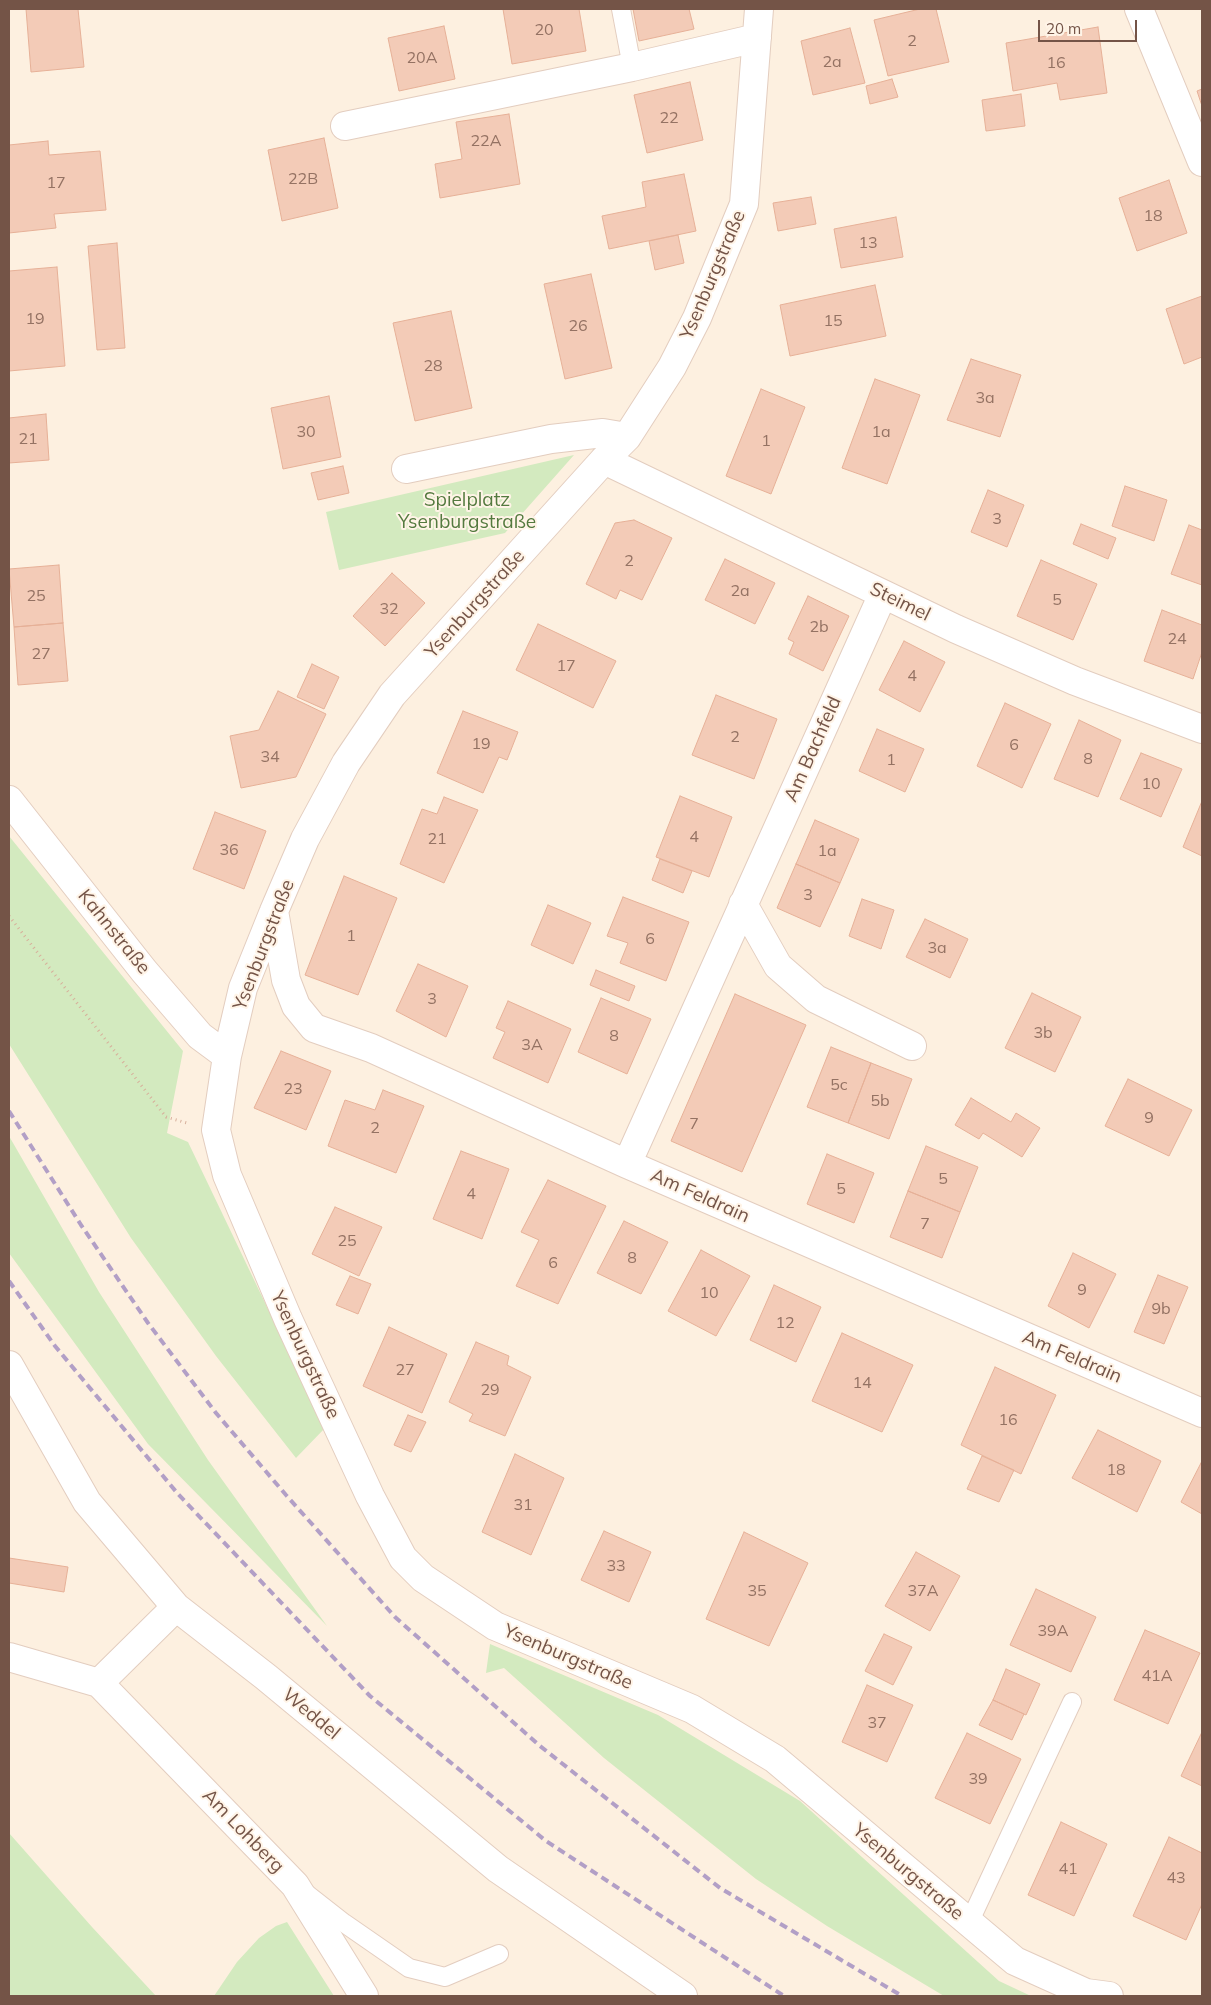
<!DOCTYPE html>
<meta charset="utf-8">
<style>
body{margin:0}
#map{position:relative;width:1211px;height:2005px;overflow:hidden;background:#fdf0e0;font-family:Mulish,sans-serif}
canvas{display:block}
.frame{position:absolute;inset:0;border:10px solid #745447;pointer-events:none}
.scale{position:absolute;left:1038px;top:20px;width:99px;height:22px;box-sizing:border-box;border:2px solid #745447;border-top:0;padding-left:6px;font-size:15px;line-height:18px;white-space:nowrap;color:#745447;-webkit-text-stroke:4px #fff4e7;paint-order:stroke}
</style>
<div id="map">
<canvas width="1211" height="2005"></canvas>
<div class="frame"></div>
<div class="scale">20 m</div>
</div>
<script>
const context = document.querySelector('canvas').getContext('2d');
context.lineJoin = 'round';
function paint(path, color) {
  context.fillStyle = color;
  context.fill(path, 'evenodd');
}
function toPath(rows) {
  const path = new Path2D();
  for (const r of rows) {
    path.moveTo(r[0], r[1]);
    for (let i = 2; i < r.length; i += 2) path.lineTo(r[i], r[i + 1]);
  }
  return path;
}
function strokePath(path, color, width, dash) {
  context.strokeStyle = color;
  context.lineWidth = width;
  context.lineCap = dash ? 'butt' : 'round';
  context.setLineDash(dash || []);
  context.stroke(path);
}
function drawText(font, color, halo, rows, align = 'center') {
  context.font = font + ' Mulish,sans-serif';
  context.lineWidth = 4;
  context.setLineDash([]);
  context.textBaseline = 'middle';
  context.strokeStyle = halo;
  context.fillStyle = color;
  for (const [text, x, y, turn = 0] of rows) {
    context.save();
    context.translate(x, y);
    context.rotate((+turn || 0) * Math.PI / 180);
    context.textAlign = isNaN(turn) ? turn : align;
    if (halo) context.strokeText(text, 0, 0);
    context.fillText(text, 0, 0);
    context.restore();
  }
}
paint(toPath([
 [574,455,505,533,339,570,326,512],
 [9,836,183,1051,167,1133,188,1142,325,1428,296,1458,216,1356,131,1238,9,1044],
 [9,1136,99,1292,208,1460,327,1626,148,1444,9,1253],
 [490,1644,658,1715,800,1801,999,1981,1031,1996,944,1996,827,1926,756,1879,604,1758,504,1668,486,1673],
 [9,1833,92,1927,156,1996,9,1996],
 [287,1922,334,1996,214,1996,237,1962,259,1938,276,1926]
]), '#d3eabf');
const building = toPath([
 [26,9,78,9,84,67,31,72,26,9],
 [503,9,579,9,586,51,512,64,503,9],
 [633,9,689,9,694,29,639,41,633,9],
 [920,9,936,9,949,62,888,76,874,20,920,9],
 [444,26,455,79,399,91,388,38,444,26],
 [1098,27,1107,93,1060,100,1057,83,1013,91,1006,43,1098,27],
 [850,28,865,83,813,95,801,41,850,28],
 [892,79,898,97,870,104,866,86,892,79],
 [690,82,703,140,647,153,634,95,690,82],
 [1202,89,1202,106,1197,91,1202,89],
 [1021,94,1025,126,986,131,982,100,1021,94],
 [509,114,520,184,440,198,435,164,462,159,456,122,509,114],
 [324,138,338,208,282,221,268,150,324,138],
 [48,141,49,155,100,151,106,210,54,214,56,228,9,233,9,145,48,141],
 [684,174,696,231,609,249,602,216,646,207,642,182,684,174],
 [1169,180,1187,233,1137,251,1119,198,1169,180],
 [811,197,816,224,778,231,773,203,811,197],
 [896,217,903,257,841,268,834,229,896,217],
 [678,235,684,263,655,270,649,241,678,235],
 [117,243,125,348,97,350,88,246,117,243],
 [57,267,65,366,9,371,9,271,57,267],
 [591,274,612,368,565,379,544,284,591,274],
 [875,285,886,336,790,356,780,305,875,285],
 [1202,296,1202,357,1184,364,1166,309,1202,296],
 [451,311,472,408,415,421,393,323,451,311],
 [971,359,1021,375,1000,437,947,420,971,359],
 [875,379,920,395,887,484,842,468,875,379],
 [761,389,805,407,771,494,726,476,761,389],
 [329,396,341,457,283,469,271,408,329,396],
 [46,414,49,460,9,463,9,418,46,414],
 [343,466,349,493,318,500,311,473,343,466],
 [1125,486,1167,500,1154,541,1112,526,1125,486],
 [988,490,1024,505,1007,547,971,532,988,490],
 [634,520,672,538,642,600,620,590,616,599,586,584,615,523,634,520],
 [1081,524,1116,538,1108,559,1073,544,1081,524],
 [1189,525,1202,530,1202,585,1171,574,1189,525],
 [725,559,775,583,755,624,705,600,725,559],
 [1041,560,1097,584,1073,640,1017,616,1041,560],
 [59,565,63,623,14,627,9,569,59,565],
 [392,573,425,603,385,646,353,616,392,573],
 [808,596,849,616,823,671,789,654,794,642,788,639,808,596],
 [1162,610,1202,625,1202,652,1193,679,1144,661,1162,610],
 [63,623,68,681,18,685,14,627,63,623],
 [538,624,616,661,593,708,516,670,538,624],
 [904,641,945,662,920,712,879,690,904,641],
 [312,664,339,677,324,709,297,697,312,664],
 [278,691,326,714,296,777,241,788,230,736,259,730,278,691],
 [716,695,777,719,754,779,692,755,716,695],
 [1005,703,1051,724,1022,788,977,766,1005,703],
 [463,711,518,732,507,760,499,757,483,793,437,773,463,711],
 [1079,720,1121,740,1098,797,1054,779,1079,720],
 [877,729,924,749,905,792,859,771,877,729],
 [1141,753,1182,769,1161,817,1120,799,1141,753],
 [680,796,732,817,709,877,656,857,680,796],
 [444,797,478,810,444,883,400,864,422,809,437,814,444,797],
 [1202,801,1202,856,1183,847,1202,801],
 [215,812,266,831,244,889,193,869,215,812],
 [815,820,859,839,840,883,796,864,815,820],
 [660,859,692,871,683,893,652,880,660,859],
 [796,864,840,883,820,927,777,908,796,864],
 [344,876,397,898,358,995,305,975,344,876],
 [623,897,689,922,666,981,620,963,628,943,607,936,623,897],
 [862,899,894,910,881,949,849,936,862,899],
 [548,905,591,923,573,964,531,945,548,905],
 [925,919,968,939,950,978,906,957,925,919],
 [418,964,468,986,446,1037,396,1011,418,964],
 [596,970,635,986,629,1001,590,985,596,970],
 [1032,993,1081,1017,1055,1072,1005,1048,1032,993],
 [735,994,806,1025,742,1172,671,1141,735,994],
 [601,998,651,1019,627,1074,578,1052,601,998],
 [508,1001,571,1029,548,1083,493,1058,505,1032,496,1028,508,1001],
 [831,1047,871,1063,848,1123,807,1107,831,1047],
 [281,1051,331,1071,306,1130,254,1108,281,1051],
 [871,1063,912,1079,889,1139,848,1123,871,1063],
 [1128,1079,1192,1110,1169,1156,1105,1126,1128,1079],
 [383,1090,424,1106,396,1173,328,1146,345,1100,375,1110,383,1090],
 [971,1098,1011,1122,1016,1113,1040,1128,1022,1157,983,1133,979,1139,955,1125,971,1098],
 [926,1146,978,1167,960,1212,908,1191,926,1146],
 [461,1151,509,1169,482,1239,433,1219,461,1151],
 [827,1154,874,1173,854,1223,807,1204,827,1154],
 [548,1180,606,1206,558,1304,516,1286,539,1240,521,1232,548,1180],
 [908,1191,960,1212,942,1258,890,1237,908,1191],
 [335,1207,382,1227,359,1276,312,1254,335,1207],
 [624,1221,668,1242,641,1294,597,1273,624,1221],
 [701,1250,750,1276,716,1336,668,1311,701,1250],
 [1073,1253,1116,1274,1089,1328,1048,1306,1073,1253],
 [1158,1275,1188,1287,1164,1344,1134,1332,1158,1275],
 [350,1276,371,1284,358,1314,336,1305,350,1276],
 [774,1285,821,1307,796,1362,750,1340,774,1285],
 [389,1327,447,1354,422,1413,363,1386,389,1327],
 [842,1333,913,1365,882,1432,812,1401,842,1333],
 [476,1342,509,1356,507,1365,531,1377,505,1436,469,1421,473,1414,449,1402,476,1342],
 [995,1367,1056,1395,1021,1474,961,1445,995,1367],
 [408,1415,426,1422,411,1452,394,1445,408,1415],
 [1098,1430,1161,1461,1137,1512,1072,1478,1098,1430],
 [515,1454,564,1478,531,1555,482,1532,515,1454],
 [982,1456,1014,1470,999,1502,967,1489,982,1456],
 [1201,1463,1202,1463,1202,1514,1181,1502,1201,1463],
 [604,1531,651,1552,629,1602,581,1580,604,1531],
 [744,1532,808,1563,769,1646,706,1619,744,1532],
 [916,1552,960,1576,930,1631,885,1606,916,1552],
 [9,1558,68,1567,64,1592,9,1583,9,1558],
 [1036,1589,1096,1617,1071,1672,1010,1645,1036,1589],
 [1145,1630,1200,1653,1168,1724,1114,1700,1145,1630],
 [884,1634,912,1647,893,1685,865,1671,884,1634],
 [1006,1669,1040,1684,1026,1715,993,1700,1006,1669],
 [867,1685,913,1705,887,1762,842,1742,867,1685],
 [993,1700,1024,1714,1012,1740,979,1725,993,1700],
 [1202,1732,1202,1786,1181,1776,1202,1732],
 [967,1733,1021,1759,990,1824,935,1798,967,1733],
 [1061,1822,1107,1844,1074,1916,1028,1895,1061,1822],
 [1169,1837,1202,1853,1202,1904,1186,1940,1133,1916,1169,1837]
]);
paint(building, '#f3cbb7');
strokePath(building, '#e6b097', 1);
const service = toPath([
 [621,9,632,67],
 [307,1894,344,1923,409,1968,445,1977,499,1954],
 [969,1923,1072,1702]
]);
const minor = toPath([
 [759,9,744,204,697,318,672,367,627,437,604,460,392,695,346,763,305,839,274,911,243,988,227,1056,216,1130,227,1175,288,1319,370,1496,403,1558,423,1578,495,1626,692,1709,775,1759,1015,1961,1086,1993,1109,1996],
 [1139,9,1202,162],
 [345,126,632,67,757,38],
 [604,460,956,629,1075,681,1202,729],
 [406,469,551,439,603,433,627,437],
 [9,800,144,971,200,1036,227,1056],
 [743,904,778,966,816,999,912,1046],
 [274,911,286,980,296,1006,314,1028,371,1048,627,1164,1202,1413],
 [627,1164,883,594],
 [9,1365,87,1502,176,1607,266,1677,498,1869,683,1996],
 [9,1657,99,1683,176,1607],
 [99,1683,295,1885,364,1996]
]);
strokePath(service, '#e3cdbf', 20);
strokePath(minor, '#e3cdbf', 30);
strokePath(toPath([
 [9,916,166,1117,187,1123]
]), '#d7af9b', 3, [1, 4]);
strokePath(service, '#fff', 18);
strokePath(minor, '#fff', 28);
strokePath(toPath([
 [9,1111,81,1225,148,1323,216,1413,286,1495,395,1617,540,1746,720,1888,902,1996],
 [9,1281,55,1346,178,1494,370,1696,546,1841,784,1996]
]), '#b29fc6', 4, [8, 5]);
drawText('16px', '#947263', null, [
 ["20",544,30],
 ["2",912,41],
 ["20A",422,58],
 ["2a",832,62],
 ["16",1056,63],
 ["22",669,118],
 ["22A",486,141],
 ["22B",303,179],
 ["17",56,183],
 ["18",1153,216],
 ["13",868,243],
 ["19",35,319],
 ["15",833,321],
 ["26",578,326],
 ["28",433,366],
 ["3a",985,398],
 ["30",306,432],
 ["1a",881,432],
 ["21",28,439],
 ["1",766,441],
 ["3",997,519],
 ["2",629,561],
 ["2a",740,591],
 ["25",36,596],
 ["5",1057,600],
 ["32",389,609],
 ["2b",819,627],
 ["24",1177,639],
 ["27",41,654],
 ["17",566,666],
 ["4",912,676],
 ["2",735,737],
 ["19",481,744],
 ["6",1014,745],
 ["34",270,757],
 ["8",1088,759],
 ["1",891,760],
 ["10",1151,784],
 ["4",694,837],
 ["21",437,839],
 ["36",229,850],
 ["1a",827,851],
 ["3",808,895],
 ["1",351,936],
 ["6",650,939],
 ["3a",937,948],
 ["3",432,999],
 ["3b",1043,1033],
 ["8",614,1036],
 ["3A",532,1045],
 ["5c",839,1085],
 ["23",293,1089],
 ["5b",880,1101],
 ["9",1149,1118],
 ["7",694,1124],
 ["2",375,1128],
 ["5",943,1179],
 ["5",841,1189],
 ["4",471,1194],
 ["7",925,1224],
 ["25",347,1241],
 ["8",632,1258],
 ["6",553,1263],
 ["9",1082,1290],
 ["10",709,1293],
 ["9b",1161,1309],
 ["12",785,1323],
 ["27",405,1370],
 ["14",862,1383],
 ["29",490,1390],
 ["16",1008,1420],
 ["18",1116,1470],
 ["31",523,1505],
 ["33",616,1566],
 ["35",757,1591],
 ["37A",923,1591],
 ["39A",1053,1631],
 ["41A",1157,1676],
 ["37",877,1723],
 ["39",978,1779],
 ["41",1068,1869],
 ["43",1176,1878]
]);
drawText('19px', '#745447', '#fff4e7', [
 ["Ysenburgstraße",713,275,-67],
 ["Steimel",900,602,26],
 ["Ysenburgstraße",475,604,-48],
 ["Am Bachfeld",813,749,-66],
 ["Kahnstraße",114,932,51],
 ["Ysenburgstraße",264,945,-69],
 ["Am Feldrain",700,1196,24],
 ["Ysenburgstraße",305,1355,65],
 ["Am Feldrain",1072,1357,23],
 ["Ysenburgstraße",568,1657,23],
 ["Weddel",311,1714,40],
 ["Am Lohberg",243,1831,46],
 ["Ysenburgstraße",908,1872,40]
]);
drawText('19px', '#547a3f', '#fff4e7', [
 ["Spielplatz",467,500],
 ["Ysenburgstraße",467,522]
]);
</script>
